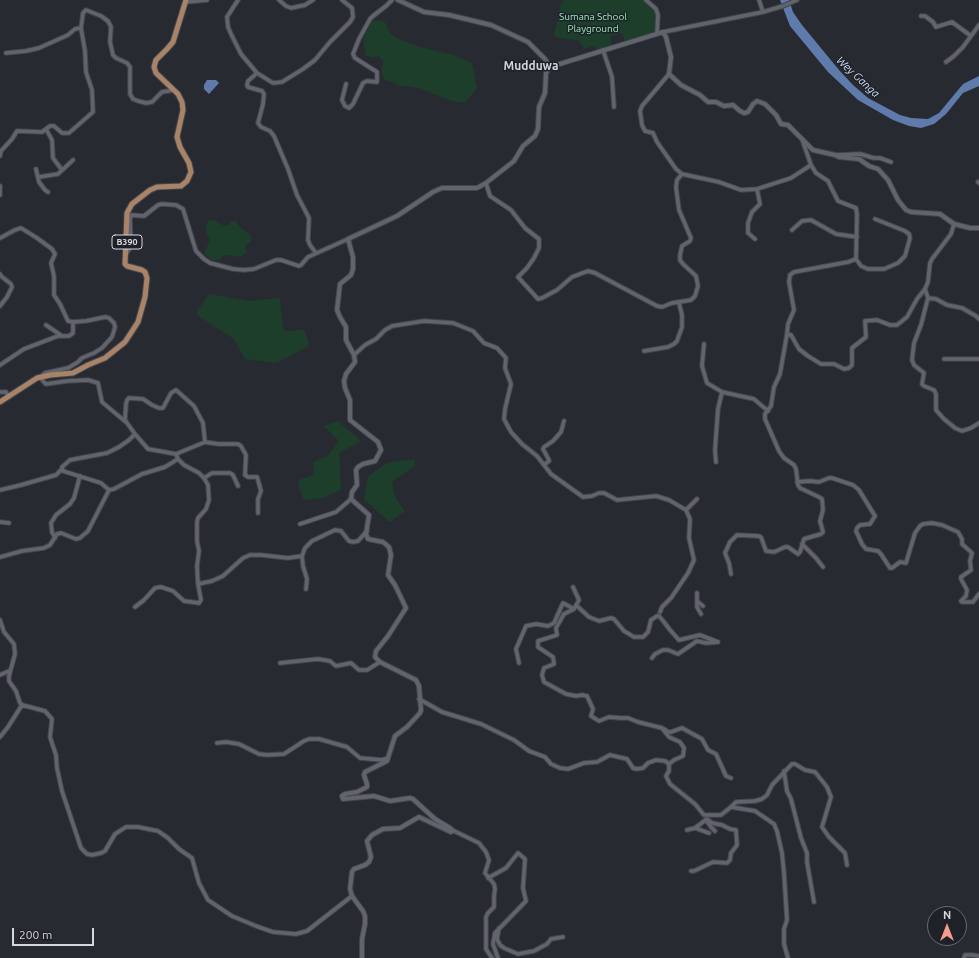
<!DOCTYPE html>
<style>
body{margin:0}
#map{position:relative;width:979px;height:958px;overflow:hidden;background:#282a32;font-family:Ubuntu,sans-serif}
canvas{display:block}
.north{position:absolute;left:927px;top:906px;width:40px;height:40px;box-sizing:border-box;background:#1f2128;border:1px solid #686a70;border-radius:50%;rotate:0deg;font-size:11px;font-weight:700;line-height:16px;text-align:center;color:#d5d7dc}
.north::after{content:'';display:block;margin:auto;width:14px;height:18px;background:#f49d8d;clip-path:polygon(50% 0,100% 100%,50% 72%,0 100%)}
.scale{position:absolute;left:12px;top:928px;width:82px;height:18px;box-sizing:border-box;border:2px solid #d5d7dc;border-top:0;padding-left:5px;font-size:12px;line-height:14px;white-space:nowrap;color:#d5d7dc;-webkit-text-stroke:3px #1f2128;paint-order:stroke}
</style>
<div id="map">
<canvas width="979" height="958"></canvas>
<div class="north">N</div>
<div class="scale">200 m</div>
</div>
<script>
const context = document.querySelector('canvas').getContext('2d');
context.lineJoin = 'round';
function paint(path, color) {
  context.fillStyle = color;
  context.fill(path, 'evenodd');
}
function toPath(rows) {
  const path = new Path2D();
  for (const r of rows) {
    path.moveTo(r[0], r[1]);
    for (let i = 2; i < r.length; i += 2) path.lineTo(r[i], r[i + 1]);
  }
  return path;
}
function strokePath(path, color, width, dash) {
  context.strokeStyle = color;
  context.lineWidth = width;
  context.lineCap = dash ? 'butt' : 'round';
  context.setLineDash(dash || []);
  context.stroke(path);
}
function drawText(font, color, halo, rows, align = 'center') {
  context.font = font + ' Ubuntu,sans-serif';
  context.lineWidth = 3;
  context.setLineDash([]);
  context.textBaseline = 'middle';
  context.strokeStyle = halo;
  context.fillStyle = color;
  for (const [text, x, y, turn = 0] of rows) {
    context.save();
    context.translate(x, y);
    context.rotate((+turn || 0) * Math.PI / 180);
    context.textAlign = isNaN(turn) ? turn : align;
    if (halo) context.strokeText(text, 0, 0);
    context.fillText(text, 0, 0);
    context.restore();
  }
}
paint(toPath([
 [564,0,644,0,655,12,655,30,654,32,625,41,622,33,610,37,612,45,596,50,594,46,584,49,580,41,555,37,554,35,561,4],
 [372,21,384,21,390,33,397,38,416,46,453,55,472,63,477,88,465,103,452,101,419,88,398,85,394,82,385,80,381,72,383,64,383,61,379,56,372,57,366,56,363,39],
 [215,220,222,225,228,226,232,221,236,221,240,227,251,236,251,242,247,244,245,247,247,253,240,257,227,255,222,256,219,260,212,260,205,255,205,251,210,241,206,231,206,226,208,221],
 [209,294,249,301,279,298,280,300,283,329,286,331,303,330,305,331,309,346,276,363,245,359,234,339,197,315,197,311],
 [338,421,360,440,359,442,339,453,341,489,339,491,322,498,303,500,298,482,299,480,314,475,313,462,328,456,339,441,324,426],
 [414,459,415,466,393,481,392,484,396,499,405,511,391,521,388,521,364,499,368,477,370,475,387,463]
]), '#1e3e2c');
paint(toPath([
 [780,0,789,0,793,12,802,25,839,70,853,85,868,98,900,115,911,118,928,119,939,113,963,84,979,76,979,86,963,93,946,114,934,124,921,128,909,126,893,120,858,100,828,72,790,26],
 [207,80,216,80,219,83,209,94,204,89,204,85]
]), '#5e7bab');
const minor = toPath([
 [238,0,227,17,228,27,231,34,241,54,257,73,273,83,282,82,303,69,315,60,330,42,350,22,353,17,352,8,342,0],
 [279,0,286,6,291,8,305,5,313,0],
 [646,0,656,9,658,15,657,33],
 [759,0,763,12],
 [186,2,207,0],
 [921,16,925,16,933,22,936,27,952,22,971,36],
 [663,32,763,12,783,6,797,0],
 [603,50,612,77,614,107],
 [6,53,26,51,39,48,68,35,75,29,81,28],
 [946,62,954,56,963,47,979,25],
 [257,73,248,81,247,85,248,87,262,91,264,94,263,104,258,123,261,127,270,131,274,136,288,169,297,195,309,218,308,240,310,245,316,253],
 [669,74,642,106,640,111,642,125,645,131,653,133,657,142,676,169,682,174,719,182,741,190,757,189,791,178,811,165],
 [346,84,342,100,345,106,349,108,353,104,363,83,367,81,377,82,377,72,355,58,353,54,359,39,370,19,373,16,386,6,392,0],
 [46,129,52,140,53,158,62,170],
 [836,155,860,154,874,158,880,158,891,162],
 [0,156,1,151,12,139,17,131,42,132,50,126,54,126,62,133,69,133,93,112,92,90,86,72,85,51,81,28,83,13,86,10,101,16,108,21,111,27,110,42,113,55,116,58,127,63,130,67,130,94,133,99,138,101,146,103,152,102,162,92,174,90],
 [36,169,39,182,45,190,48,192],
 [39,177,58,174,73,160],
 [978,182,979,183],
 [486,183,490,196,511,210,525,228,539,239,539,248,534,258,527,268,518,277,538,299,542,298,557,290,572,277,588,271,595,273,657,306,662,307,672,303,691,300,695,296,698,286,696,276,683,264,680,260,680,255,682,246,690,241,691,238,679,210,676,187,677,180,682,174],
 [0,186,0,195],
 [792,230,802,221,811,220,836,234,857,237],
 [0,238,15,230,21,228,37,238,52,249,55,254,51,263,54,276,54,295,60,304,68,321,73,322,86,321,105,317,109,318,114,323,115,327,112,337,102,348,94,353,82,358,78,362,68,368,45,373,41,377,43,381,46,384,67,381,88,380,98,383,102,402,127,423,135,434,148,449,176,454,205,442,218,444,238,444,241,446,246,455,245,475,248,477,257,477,258,480,261,491,258,499,258,513],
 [755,239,748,233,748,223,752,212,760,204,757,189],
 [125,256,131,246,130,220,131,215,144,216,158,205,162,204,176,205,183,209,196,251,204,259,210,263,233,269,244,270,254,269,276,260,281,260,299,266,301,265,308,257,348,239],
 [856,259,861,266,868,269,884,269,898,263,905,256,910,238,909,234,905,231,875,219],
 [0,274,1,276,11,284,12,287,7,297,0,306],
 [925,289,928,298,921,325,914,343,912,360,914,365,924,373,922,384,924,386,934,390,936,394,936,410,944,419,955,428,962,431,971,428,979,423],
 [928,298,936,299,947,305,962,308,976,316,979,319],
 [46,325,62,336],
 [787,334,788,324,794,310,789,282,790,275,794,272,848,262,856,259,857,214,856,208,838,201,828,181,816,173,811,165,802,139],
 [704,344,702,366,707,383,722,392,754,399,768,411],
 [644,351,668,347,674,344,677,341,682,327,682,315,679,303],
 [354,355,365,345,376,339,385,330,392,326,424,321,453,323,473,331,484,343,497,348,506,358,505,368,511,384,505,409,504,419,511,432,522,444,537,456,551,474,583,497,592,496,599,493,604,493,617,500,656,496,669,500,686,510,697,499],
 [944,359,979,359],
 [0,365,24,349,58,336,69,336,73,333,73,322],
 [0,392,6,392,9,397],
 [127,423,125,420,126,404,127,400,129,398,143,399,152,405,159,408,163,408,171,393,176,390,194,406,203,423,205,442],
 [716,462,715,450,718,409,722,392],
 [544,465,549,461,549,460,543,449,544,447,553,441,561,432,564,421],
 [204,478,212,473,230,473,233,475,238,486],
 [797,482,810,481,819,482,829,478,832,478,853,485,859,490,875,516,870,524,860,525,857,528,856,531,862,544,866,549,878,551,881,554,890,568,892,568,900,562,906,563,915,533,920,526,923,524,932,523,942,525,958,532,962,539,962,544,972,553,970,561,971,570,961,577,961,579,967,590,966,596,961,601,962,602,973,602,979,594],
 [0,490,21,485,56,475,62,469],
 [109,490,101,483,63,471,62,467,70,460,107,453,119,447,129,440,135,434],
 [0,522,9,523],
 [300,524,336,512,351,499],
 [55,538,52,532,51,523,56,515,70,504,74,498,80,476],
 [802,544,816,558,823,567],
 [0,557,22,551,44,548,50,545,57,534,61,533,76,539,80,538,88,531,109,490,114,489,142,474,165,467,178,459],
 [731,574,729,563,725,553,730,542,737,535,758,536,761,537,766,551,774,552,785,547,788,547,798,554,800,552,804,539,821,534,823,532,820,521,823,510,822,499,819,497,800,488,798,485,796,469,794,465,784,458,779,451,765,419,765,414,771,406,774,387,780,374,787,334,791,335,799,349,808,356,821,364,834,364,844,369,849,368,852,365,852,348,866,337,865,321,877,320,890,325,897,325,907,317,917,299,925,289,928,282,930,263,932,259,951,234,954,224],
 [198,584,212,581,223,576,243,558,250,555,261,555,288,558,302,556],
 [573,587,579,600,574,609,564,614,556,628,557,635,538,641,538,647,553,657,554,664,544,668,542,675,544,682,566,694,576,696,582,695,587,696,593,709,591,716,599,721,609,717,620,718,628,718,638,722,662,728,669,737,680,742,684,748,683,756,674,760,669,764],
 [306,589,307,579,303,566,302,556,305,548,312,541,335,530,341,531,349,541,353,542,358,541,367,531],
 [697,593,697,607,701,614],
 [697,601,703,606],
 [576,605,589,617,599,621,611,618,614,619,624,631,634,637,643,637,648,632,651,620,657,616,659,616,664,622,670,630,679,640,700,635,718,642,706,643,697,641,678,654,668,650,663,650,655,654,652,658],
 [135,607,144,600,155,588,161,587,173,591,184,601,199,603,201,600,198,584,197,566,199,551,197,541,197,522,198,518,206,509,209,500,208,485,204,478,199,473,184,465,178,459,176,454],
 [660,612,662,607,671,598,688,573,694,560,689,538,690,519,686,510],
 [0,620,4,632,14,644,15,654,9,676,9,681,16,691,20,703,22,705],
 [280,663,318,659,330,661,336,666,351,663,359,670,367,670,380,662],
 [519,663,516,649,526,626,536,624,548,626,554,623,563,603,574,609],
 [0,675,9,671],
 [419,699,442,712,481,724,514,740,529,751,545,757,551,764,560,768,568,769,584,763,597,762,610,755,627,759,633,768,637,769,643,768,648,763,656,760,665,761,669,764,669,771,666,776,670,784,695,804,704,815,721,815,731,807,755,811,774,824,777,831,782,853,784,873,787,920,784,929,784,944,788,958],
 [22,705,45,711,52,719,50,737,56,755,57,768,62,791,81,848,87,854,92,855,101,853,105,851,115,834,126,827,138,827,158,831,168,838,179,849,192,858,199,883,208,900,232,916,256,926,273,932,296,934,307,931,352,896],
 [664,729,668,732,671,732,682,728,702,739,708,750,716,754,726,776,731,778],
 [0,737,8,727,22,705],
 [217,743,226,742,239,744,259,754,267,755,284,754,304,741,309,739,319,739,347,747,360,758,382,760,388,758],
 [784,771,787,791,791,799,801,838,807,853,807,862,814,902],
 [731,807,736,802,755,801,762,799,767,795,772,785,792,764,795,764,805,770,815,772,827,787,831,797,822,827,829,837,845,853,847,865],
 [706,820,711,827,715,831],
 [695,828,709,833],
 [452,830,479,843,486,852,489,860,485,873,494,884,495,889,494,896,494,907,488,913,486,917,486,949,492,958],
 [687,830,695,828,707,819,712,823,722,825,730,829,736,830,737,845,731,853,730,860,727,863,713,862,694,871,691,871],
 [488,878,506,868,518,853,525,859,523,888,526,901,495,933,493,944,498,958],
 [499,928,497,939,500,945,504,948,518,954,534,951,547,944,551,939,563,937],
 [964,958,965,955,972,955,979,956]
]);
const tertiary = toPath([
 [398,0,424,12,449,15,491,25,528,42,545,59,550,67],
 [550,67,663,32,666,37,671,57,669,74,681,85,700,95,708,102,716,102,724,106,733,105,740,111,744,113,748,112,753,104,757,101,765,104,776,115,781,124,788,125,813,150,835,155,839,157,859,159,869,166,878,169,888,180,898,200,906,210,911,212,940,214,954,224,970,228,979,228],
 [362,958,362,939,365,924,365,916,363,911,352,896,350,889,352,872,354,869,365,865,369,862,371,857,367,841,372,835,383,829,400,828,419,817,451,832,452,830,450,828,435,819,413,799,410,798,390,801,374,796,343,799,342,796,345,794,357,792,367,787,367,784,364,775,365,772,387,761,395,736,407,727,420,713,421,710,419,686,416,680,380,662,375,657,376,651,388,636,406,608,395,585,388,575,391,555,389,547,383,542,368,539,366,534,369,515,351,499,352,492,357,485,356,470,358,467,363,464,375,461,381,450,378,442,350,420,350,400,345,388,344,381,346,374,355,362,354,355,346,340,346,327,340,317,337,310,340,284,351,275,353,269,353,257,348,239,397,216,433,192,442,188,477,188,486,183,514,161,523,146,535,136,538,129,539,107,545,93,546,73,550,67]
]);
const primary = toPath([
 [0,402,37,378,50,375,73,373,88,365,105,358,125,342,138,322,145,297,147,278,145,272,142,270,127,266,125,264,127,213,132,204,150,190,157,187,181,186,187,181,191,172,189,163,180,147,177,137,183,110,182,102,178,94,156,73,154,67,156,60,167,49,173,42,186,0]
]);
strokePath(minor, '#44464c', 5.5);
strokePath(tertiary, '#44464c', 6);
strokePath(primary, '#44464c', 7);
strokePath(minor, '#62646d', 3.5);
strokePath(tertiary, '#62646d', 4);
strokePath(primary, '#a88367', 5);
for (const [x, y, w] of [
 [127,242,30]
]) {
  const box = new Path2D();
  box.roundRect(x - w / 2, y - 7, w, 14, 3);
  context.fillStyle = '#1f2128';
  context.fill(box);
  strokePath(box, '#d5d7dc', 1);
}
drawText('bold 9px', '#d5d7dc', null, [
 ["B390",127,242]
]);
drawText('10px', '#96eebd', '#1f2128', [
 ["Sumana School",593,17],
 ["Playground",593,29]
]);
drawText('italic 11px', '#ccdefb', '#1f2128', [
 ["Wey Ganga",858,77,43]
]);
drawText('bold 12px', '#d1d3de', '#1f2128', [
 ["Mudduwa",531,66]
]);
</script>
